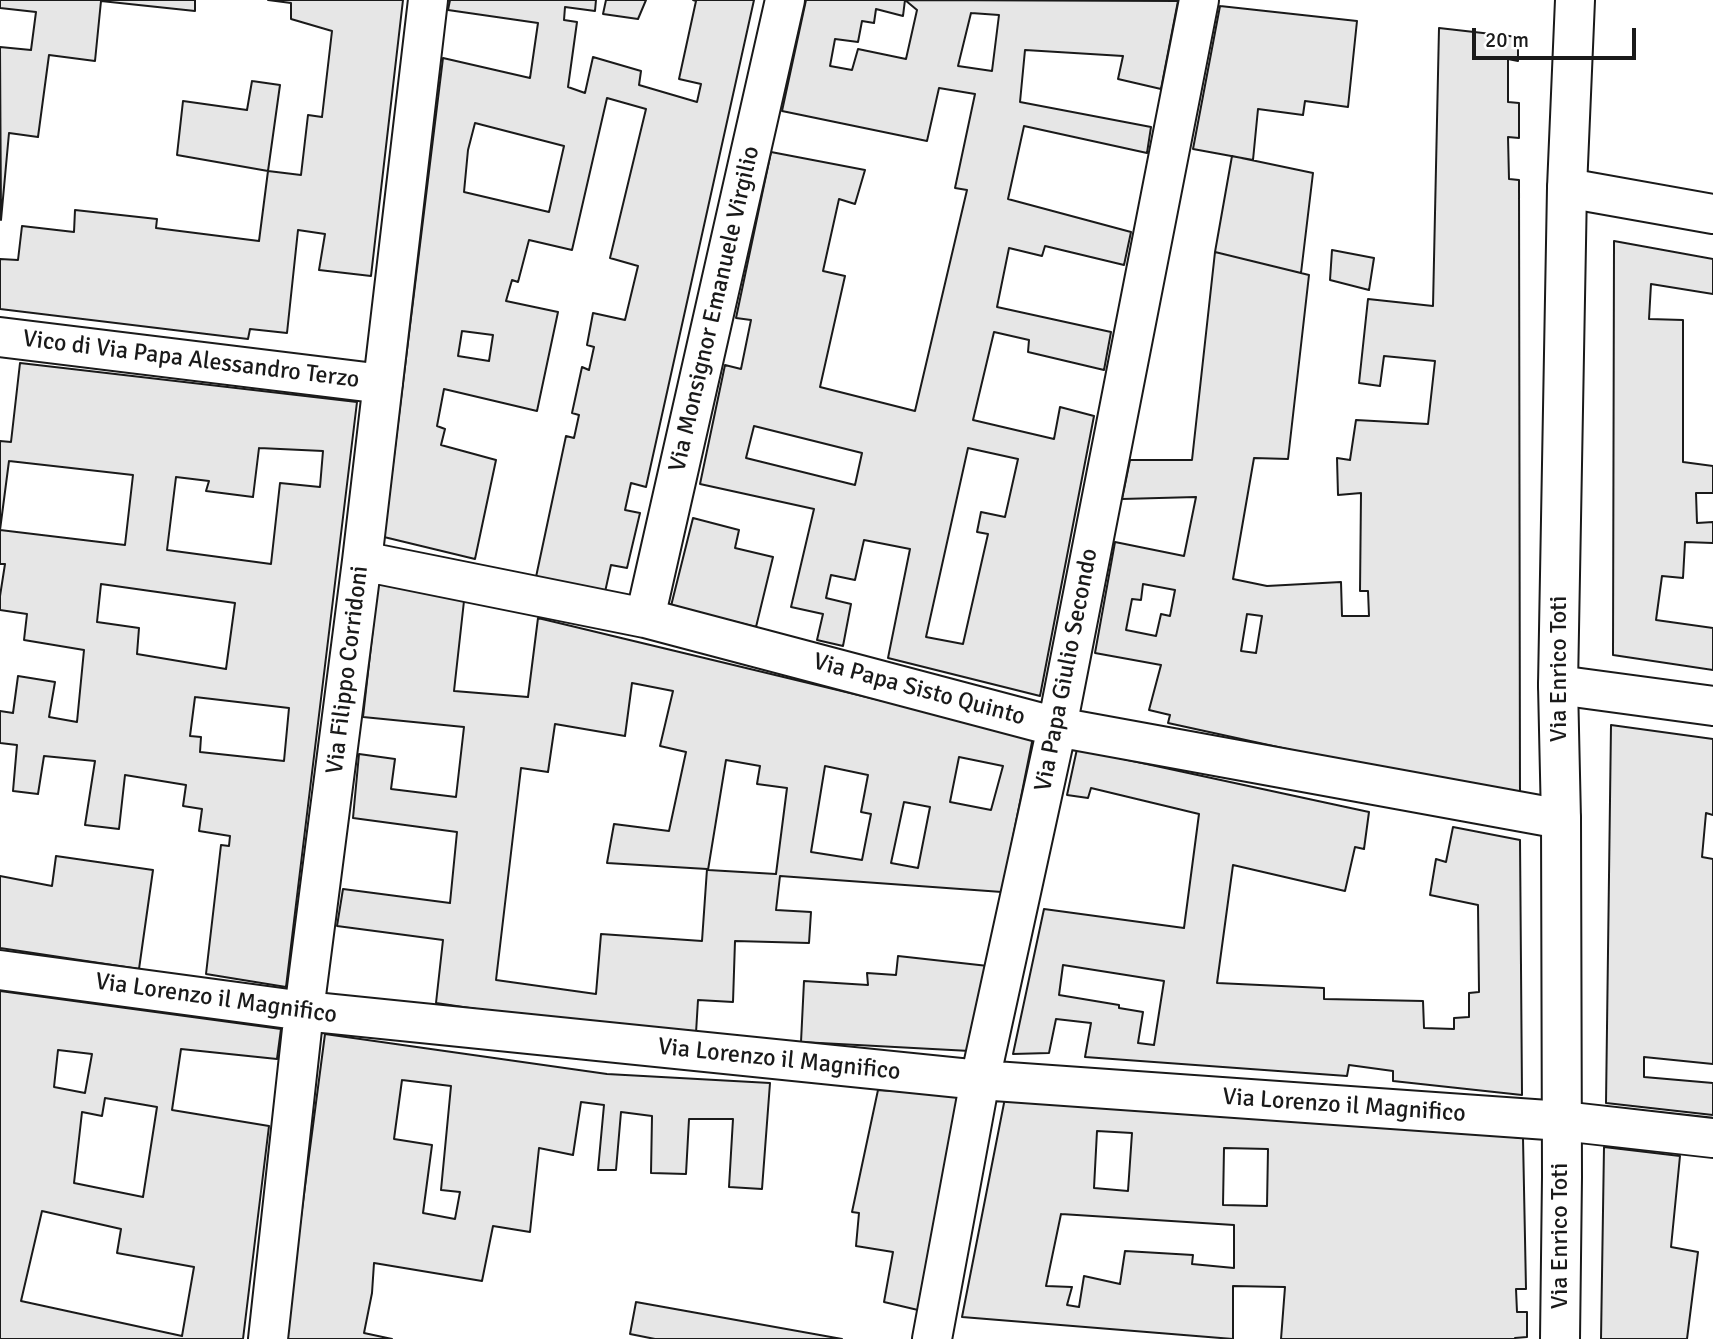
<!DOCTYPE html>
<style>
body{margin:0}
#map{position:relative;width:1713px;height:1339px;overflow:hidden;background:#fff;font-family:Signika,sans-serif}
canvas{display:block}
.scale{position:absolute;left:1472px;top:28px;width:164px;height:32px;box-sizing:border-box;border:4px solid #1a1a1a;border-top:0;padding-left:9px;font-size:21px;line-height:24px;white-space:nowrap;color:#1a1a1a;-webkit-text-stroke:5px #fff;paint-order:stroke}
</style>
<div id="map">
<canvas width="1713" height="1339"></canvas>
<div class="scale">20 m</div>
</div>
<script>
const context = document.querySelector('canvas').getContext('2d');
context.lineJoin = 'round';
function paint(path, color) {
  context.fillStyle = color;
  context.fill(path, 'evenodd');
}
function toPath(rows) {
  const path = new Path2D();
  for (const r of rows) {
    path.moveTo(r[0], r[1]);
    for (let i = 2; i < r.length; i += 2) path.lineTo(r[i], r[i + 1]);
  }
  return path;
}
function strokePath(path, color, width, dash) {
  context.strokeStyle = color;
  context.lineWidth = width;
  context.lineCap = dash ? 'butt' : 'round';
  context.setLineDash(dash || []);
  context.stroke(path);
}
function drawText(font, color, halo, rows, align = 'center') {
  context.font = font + ' Signika,sans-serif';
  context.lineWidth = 5;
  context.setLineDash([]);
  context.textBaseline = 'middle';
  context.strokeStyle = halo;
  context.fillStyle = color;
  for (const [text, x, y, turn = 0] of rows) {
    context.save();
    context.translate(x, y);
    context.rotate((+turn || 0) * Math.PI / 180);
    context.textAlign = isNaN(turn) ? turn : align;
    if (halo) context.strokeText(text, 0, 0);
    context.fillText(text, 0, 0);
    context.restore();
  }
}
const building = toPath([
 [0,0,195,0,195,11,101,1,95,61,49,55,38,137,9,133,1,220,0,47,31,50,36,12,0,8,0,0],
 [268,0,403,0,371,276,319,270,325,234,298,230,287,333,250,329,248,339,0,309,0,259,18,260,22,226,74,232,75,210,157,219,156,228,259,241,268,171,301,175,308,115,322,117,332,31,291,19,291,3,268,0],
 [450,0,596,0,595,11,565,7,564,20,577,22,568,87,585,93,593,57,641,71,639,85,697,102,701,84,679,79,696,1,693,0,754,0,646,487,631,483,625,510,640,513,627,568,611,565,605,592,536,577,566,436,574,438,579,415,572,413,582,367,589,370,594,347,587,345,593,313,625,320,638,266,610,258,646,109,607,98,572,250,529,240,518,282,512,280,506,301,558,312,537,411,444,389,437,426,445,429,441,445,496,460,475,559,384,537,443,58,530,78,538,23,448,10,450,0],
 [475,123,564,146,549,212,464,192,468,150,475,123],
 [462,331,493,335,489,361,458,356,462,331],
 [606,0,646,0,638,19,603,14,606,0],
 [806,0,905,0,903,16,876,9,874,23,862,21,858,42,835,39,830,66,852,70,858,49,906,59,917,10,905,0,1178,1,1161,89,1118,79,1123,56,1025,50,1020,102,1151,127,1147,153,1024,126,1008,199,1131,232,1124,265,1045,246,1042,256,1009,248,997,307,1111,332,1104,370,1028,352,1029,340,994,332,973,420,1054,439,1060,407,1094,416,1040,696,888,658,910,549,864,540,855,580,831,575,826,598,851,604,843,646,817,640,823,614,791,607,814,509,700,484,725,365,741,369,751,320,736,318,771,152,865,170,855,204,839,199,823,271,845,276,820,387,915,411,967,190,955,188,975,94,939,88,927,141,782,111,806,0],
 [971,13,999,15,992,71,958,66,971,13],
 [754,426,862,453,855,485,746,458,754,426],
 [968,448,1018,459,1005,517,981,512,977,532,988,534,963,644,926,637,968,448],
 [1220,6,1357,21,1348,107,1305,101,1303,115,1258,109,1253,160,1193,149,1220,6],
 [1439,28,1518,37,1518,61,1508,59,1508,102,1519,103,1519,138,1508,137,1509,179,1519,180,1520,800,1168,723,1170,715,1149,710,1161,665,1095,653,1115,542,1184,556,1196,497,1122,499,1130,460,1192,460,1215,252,1309,275,1288,459,1254,458,1233,579,1267,586,1341,582,1342,616,1369,616,1368,591,1360,591,1361,493,1338,495,1337,458,1350,460,1356,420,1428,424,1435,361,1384,356,1380,386,1359,383,1368,299,1433,306,1439,28],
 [1143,584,1175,590,1170,616,1161,614,1156,636,1126,630,1132,599,1141,600,1143,584],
 [1247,614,1262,616,1256,653,1241,651,1247,614],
 [252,81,280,85,268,171,177,155,183,101,247,110,252,81],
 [1232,156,1313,173,1301,273,1215,252,1232,156],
 [1614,241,1713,259,1713,294,1651,284,1649,319,1683,320,1683,462,1713,466,1713,493,1696,493,1697,523,1713,522,1713,543,1685,542,1683,578,1662,576,1656,620,1713,628,1713,670,1613,655,1614,241],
 [1332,250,1374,258,1369,290,1330,280,1332,250],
 [20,363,357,402,286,987,206,974,221,845,229,846,230,836,199,831,202,809,183,806,186,785,125,775,119,829,85,825,95,761,44,756,38,794,13,791,17,745,0,743,0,711,13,713,18,676,55,682,49,717,77,722,84,650,24,640,27,614,0,610,0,596,5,564,0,564,0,441,11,442,20,363],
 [259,448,323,451,320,487,280,483,271,564,167,550,176,477,209,481,206,491,253,497,259,448],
 [9,461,133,475,125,545,0,530,9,461],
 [101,584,235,603,226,669,137,654,139,628,97,622,101,584],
 [195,697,289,708,284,761,200,752,201,737,190,736,195,697],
 [693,518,739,530,735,548,773,557,756,627,671,606,693,518],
 [378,583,464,601,454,691,528,697,538,618,1033,737,1002,892,780,876,776,910,811,912,809,943,735,941,733,1002,698,1000,696,1033,591,1026,436,1003,443,940,337,926,343,889,450,903,457,832,353,818,359,754,395,759,391,789,456,797,464,727,363,717,378,583],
 [632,683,673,691,660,746,686,752,669,831,614,824,607,863,707,869,702,941,601,934,596,994,496,980,521,768,548,772,555,724,625,736,632,683],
 [959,757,1003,766,991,810,950,802,959,757],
 [726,760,760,766,757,784,787,788,776,874,708,870,726,760],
 [825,766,868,775,861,812,871,814,862,860,811,852,825,766],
 [904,802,930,807,918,868,891,863,904,802],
 [1611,725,1713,739,1713,815,1706,813,1702,857,1713,859,1713,1064,1644,1057,1644,1077,1713,1083,1713,1115,1606,1103,1611,725],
 [1077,749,1369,812,1364,849,1355,847,1345,891,1233,865,1217,983,1324,988,1324,999,1423,1001,1424,1028,1454,1029,1454,1018,1469,1017,1469,993,1479,992,1478,905,1430,895,1436,859,1446,862,1453,827,1520,840,1522,1095,1393,1081,1393,1071,1349,1065,1347,1076,1085,1057,1091,1023,1056,1019,1049,1053,1013,1054,1044,909,1184,928,1199,814,1091,788,1088,798,1067,795,1077,749],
 [1063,965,1164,981,1154,1045,1138,1043,1143,1012,1119,1008,1119,1005,1059,995,1063,965],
 [56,856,153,870,139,969,0,948,0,876,52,886,56,856],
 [898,956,988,966,970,1051,801,1042,804,981,868,985,867,973,896,975,898,956],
 [0,991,281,1029,277,1059,181,1049,172,1110,269,1126,243,1339,0,1339,0,991],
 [58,1050,92,1054,85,1093,54,1087,58,1050],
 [105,1098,157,1107,143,1197,74,1183,82,1112,102,1116,105,1098],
 [42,1211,121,1229,117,1253,194,1267,182,1336,21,1301,42,1211],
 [325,1034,607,1074,770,1083,762,1189,729,1187,733,1119,689,1119,686,1174,651,1173,652,1116,621,1112,616,1170,598,1170,604,1105,581,1102,573,1155,539,1148,530,1232,493,1226,482,1281,374,1263,372,1293,364,1333,392,1339,285,1339,325,1034],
 [402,1080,451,1086,441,1190,460,1192,455,1219,423,1213,432,1145,394,1139,402,1080],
 [878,1090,961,1095,918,1310,884,1302,893,1252,856,1246,859,1213,852,1212,878,1090],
 [1005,1098,1324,1116,1523,1138,1526,1289,1516,1289,1517,1312,1527,1312,1527,1337,1515,1338,1515,1339,1281,1339,1285,1287,1233,1286,1233,1339,962,1317,1005,1098],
 [1097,1131,1132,1133,1128,1191,1094,1188,1097,1131],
 [1224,1148,1268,1149,1267,1206,1223,1205,1224,1148],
 [1061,1214,1234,1225,1234,1268,1192,1264,1193,1255,1125,1251,1120,1284,1084,1276,1079,1307,1067,1305,1072,1287,1046,1286,1061,1214],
 [1604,1147,1680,1156,1671,1247,1698,1252,1687,1339,1601,1339,1604,1147],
 [636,1302,842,1339,655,1339,630,1334,636,1302]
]);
paint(building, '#e6e6e6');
strokePath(building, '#1a1a1a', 2);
const street = toPath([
 [1567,188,1713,214],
 [0,337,383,384],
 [362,561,645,618,1057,727,1561,819],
 [645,618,785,0],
 [1558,685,1713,706],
 [0,970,304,1011,980,1080,1562,1121,1713,1138],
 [268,1339,304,1011,362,561,428,0],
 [932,1339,980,1080,1057,727,1199,0]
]);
const secondary = toPath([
 [1560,1339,1562,1177,1561,819,1558,685,1567,188,1575,0]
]);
strokePath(street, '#1a1a1a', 42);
strokePath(secondary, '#1a1a1a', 42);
strokePath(street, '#fff', 38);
strokePath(secondary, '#fff', 38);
drawText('24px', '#1a1a1a', '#fff', [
 ["Via Monsignor Emanuele Virgilio",715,309,-77],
 ["Vico di Via Papa Alessandro Terzo",191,360,7],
 ["Via Enrico Toti",1560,669,-90],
 ["Via Filippo Corridoni",348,670,-83],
 ["Via Papa Giulio Secondo",1067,670,-79],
 ["Via Papa Sisto Quinto",919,690,15],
 ["Via Lorenzo il Magnifico",216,999,8],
 ["Via Lorenzo il Magnifico",779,1060,6],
 ["Via Lorenzo il Magnifico",1344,1106,4],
 ["Via Enrico Toti",1561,1236,-90]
]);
</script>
